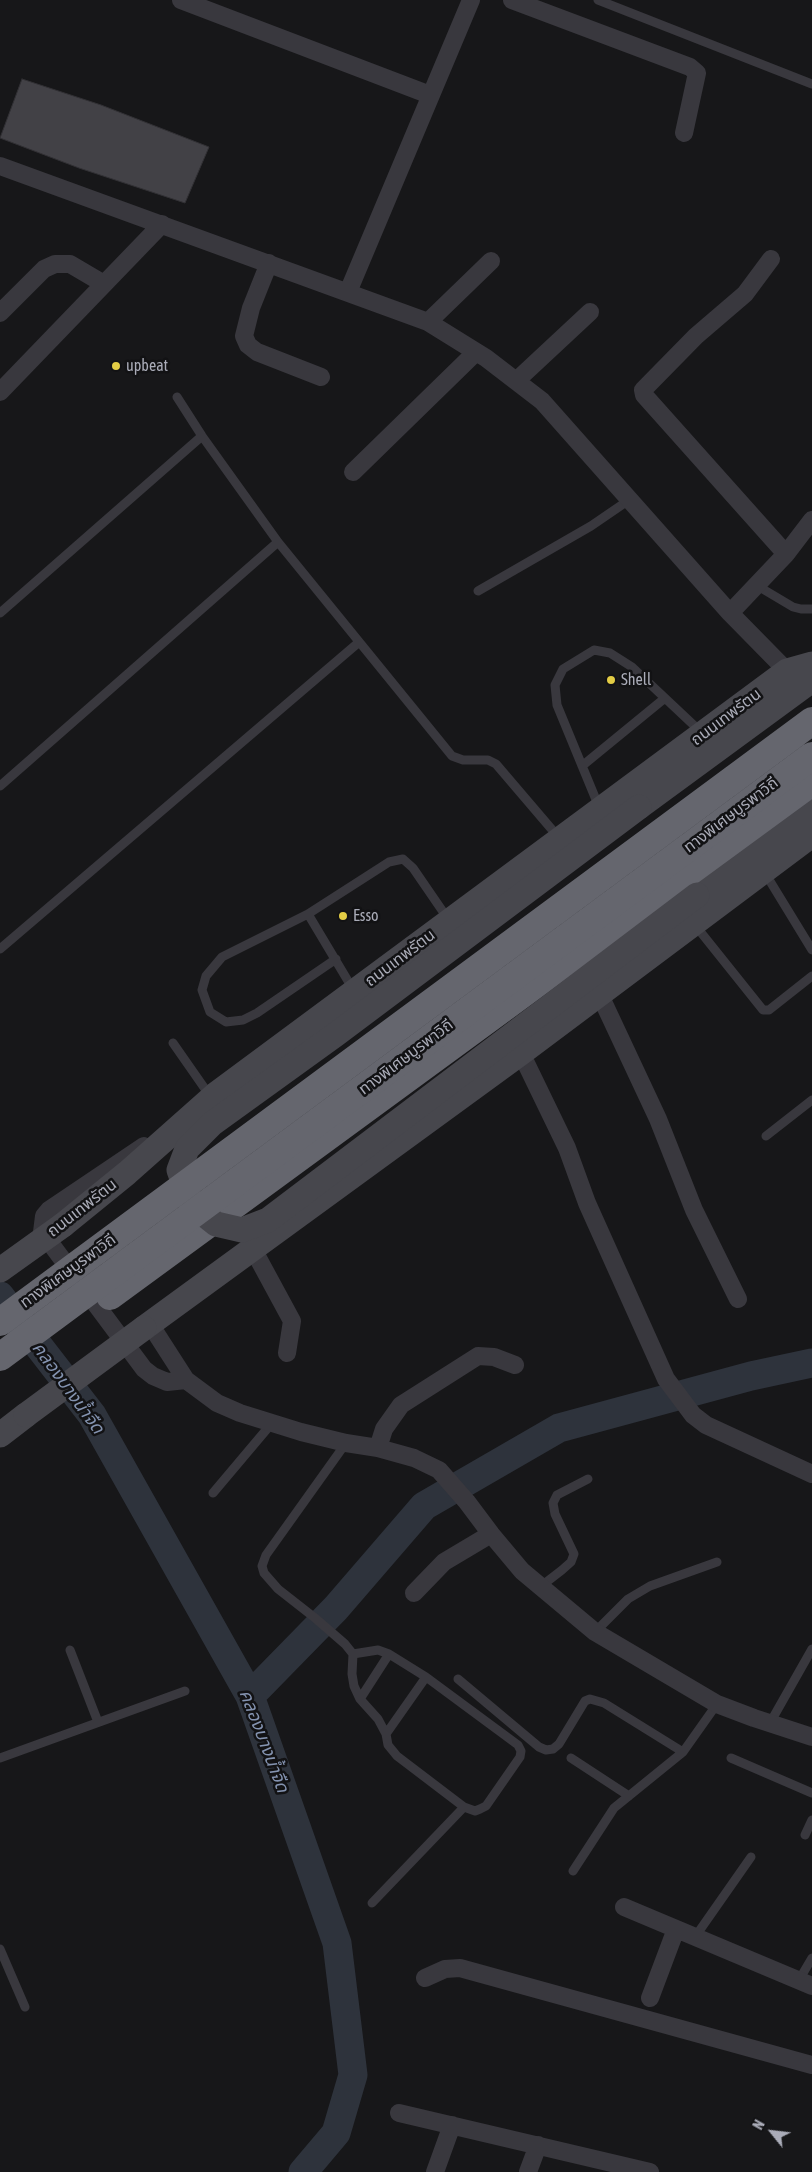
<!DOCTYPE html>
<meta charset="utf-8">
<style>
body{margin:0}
#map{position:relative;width:812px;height:2172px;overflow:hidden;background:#171719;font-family:"Asap Condensed",sans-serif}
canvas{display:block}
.north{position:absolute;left:747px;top:2107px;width:50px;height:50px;-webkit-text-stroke:4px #121214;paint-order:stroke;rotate:299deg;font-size:14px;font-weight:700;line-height:20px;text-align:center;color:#aaacb8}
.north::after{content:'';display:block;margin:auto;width:18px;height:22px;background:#aaacb8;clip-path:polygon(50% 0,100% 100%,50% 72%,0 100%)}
</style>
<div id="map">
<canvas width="812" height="2172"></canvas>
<div class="north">N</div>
</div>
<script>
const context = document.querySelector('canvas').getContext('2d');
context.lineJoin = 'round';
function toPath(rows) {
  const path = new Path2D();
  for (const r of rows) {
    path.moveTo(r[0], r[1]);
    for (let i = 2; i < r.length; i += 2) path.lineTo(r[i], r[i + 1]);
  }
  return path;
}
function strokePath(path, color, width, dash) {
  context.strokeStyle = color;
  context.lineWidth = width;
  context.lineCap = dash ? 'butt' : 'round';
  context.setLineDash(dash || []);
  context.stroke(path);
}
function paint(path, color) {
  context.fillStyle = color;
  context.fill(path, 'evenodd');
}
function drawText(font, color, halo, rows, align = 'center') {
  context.font = font + ' "Asap Condensed","Noto Sans Thai",sans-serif';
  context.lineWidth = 5;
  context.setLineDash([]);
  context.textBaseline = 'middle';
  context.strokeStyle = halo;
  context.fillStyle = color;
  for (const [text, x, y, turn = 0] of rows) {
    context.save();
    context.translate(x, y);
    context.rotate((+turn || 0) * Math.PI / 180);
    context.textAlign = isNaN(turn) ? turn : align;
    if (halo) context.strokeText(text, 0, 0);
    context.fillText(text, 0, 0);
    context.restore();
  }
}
strokePath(toPath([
 [0,1296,92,1415,250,1696,337,1943,353,2075,336,2133,303,2172],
 [250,1696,336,1608,424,1506,559,1428,751,1376,812,1363]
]), '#2e333c', 29);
const building = toPath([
 [22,79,101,105,209,147,185,203,79,168,0,138,22,79]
]);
paint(building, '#424146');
strokePath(building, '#323135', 1);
strokePath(toPath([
 [598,0,812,84],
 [177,397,202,436,278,542,452,756,463,760,488,760,496,764,560,839],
 [756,585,793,607,801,609,812,609],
 [478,591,591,526,629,500],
 [0,613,202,436],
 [582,766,665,698],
 [0,786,278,542],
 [599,807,557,705,555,685,563,669,594,650,610,653,632,667,701,732],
 [765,873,812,950],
 [308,914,354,991],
 [695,925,763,1010,769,1010,812,976],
 [0,949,358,643],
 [336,959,257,1013,243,1020,226,1022,210,1012,202,990,206,976,222,957,308,914,389,862,403,859,413,868,448,919],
 [173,1043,210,1096],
 [766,1136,812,1100],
 [346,1443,266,1555,262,1566,264,1573,278,1589,315,1618,345,1644,353,1654,352,1674,354,1686,360,1699,378,1719,386,1734,388,1745,397,1756,464,1807,475,1811,480,1809,486,1806,520,1757,521,1751,518,1745,426,1677],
 [213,1493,272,1423],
 [540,1587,562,1570,571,1562,574,1554,555,1514,553,1503,557,1495,588,1479],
 [595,1632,628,1599,650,1586,717,1562],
 [70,1650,98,1722],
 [353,1654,378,1650,389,1654,426,1677,386,1734],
 [458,1679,539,1747,546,1750,553,1749,559,1744,585,1701,590,1699,604,1703,683,1752],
 [360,1699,389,1654],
 [770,1723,812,1649],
 [0,1758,185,1691],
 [571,1758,629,1796],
 [731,1758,812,1793],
 [805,1835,812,1820],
 [573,1871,614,1808,683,1752,717,1704],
 [372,1903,464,1807],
 [695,1937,751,1857],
 [0,1949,25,2007],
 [799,1980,812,1958]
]), '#39383e', 9);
strokePath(toPath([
 [181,0,430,95],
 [512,0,690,67,697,73,684,133],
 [0,166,428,322,486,358,542,401,730,613,787,671],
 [771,259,745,294,696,336,643,390,644,395,786,554],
 [269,263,251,308,244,336,248,345,257,352,321,377],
 [348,292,471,0],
 [0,313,44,269,55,264,70,264,104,284],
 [428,322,491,261],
 [516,381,590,312],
 [0,392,162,224],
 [353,472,476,352],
 [730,613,786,554,812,520],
 [599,993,658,1119,694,1210,738,1299],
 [521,1053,567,1148,587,1203,666,1379,693,1415,706,1425,812,1474],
 [144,1146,49,1210,44,1216,42,1232,144,1369,153,1376,167,1382,186,1380],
 [253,1249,292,1321,287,1353],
 [150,1324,186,1380,217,1403,240,1413,301,1432,346,1443,378,1448,414,1458,439,1470,467,1502,491,1534,522,1571,595,1632,717,1704,754,1718,812,1737],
 [378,1448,384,1429,401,1405,478,1356,494,1357,515,1365],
 [414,1593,444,1562,491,1534],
 [624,1907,812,1986],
 [425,1978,445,1969,460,1968,812,2065],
 [650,1998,676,1929],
 [399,2113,650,2172],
 [435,2172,452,2125],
 [528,2172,538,2145]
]), '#39383e', 18);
strokePath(toPath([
 [639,807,812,680],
 [697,895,812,810],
 [63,1225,127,1173,216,1094,787,671,812,664],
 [144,1328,521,1053,812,835],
 [0,1435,26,1415]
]), '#47474d', 25);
strokePath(toPath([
 [110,1296,812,782]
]), '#65666e', 28);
strokePath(toPath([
 [639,807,335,1035,213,1123,187,1149,179,1170,191,1204,216,1224,242,1230,268,1220,697,895],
 [0,1270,63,1225],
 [26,1415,144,1328]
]), '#47474d', 25);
strokePath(toPath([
 [0,1322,812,721],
 [0,1357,812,756]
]), '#65666e', 28);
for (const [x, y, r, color] of [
 [116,366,5,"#e3cc45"],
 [611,680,5,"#e3cc45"],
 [343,916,5,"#e3cc45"]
]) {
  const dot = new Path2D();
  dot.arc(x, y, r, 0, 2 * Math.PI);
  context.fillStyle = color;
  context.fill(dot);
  strokePath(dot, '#121214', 2);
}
drawText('16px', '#aaacb8', '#121214', [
 ["upbeat",126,366],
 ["Shell",621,680],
 ["Esso",353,916]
], 'left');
drawText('16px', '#aaacb8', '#121214', [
 ["ถนนเทพรัตน",726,717,-37],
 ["ทางพิเศษบูรพาวิถี",731,815,-37],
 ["ถนนเทพรัตน",400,958,-37],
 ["ทางพิเศษบูรพาวิถี",406,1057,-37],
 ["ถนนเทพรัตน",82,1208,-38],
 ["ทางพิเศษบูรพาวิถี",68,1271,-36]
]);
drawText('italic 18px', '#8493b0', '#121214', [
 ["คลองบางน้ำจืด",68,1388,54],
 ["คลองบางน้ำจืด",264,1741,69]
]);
</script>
